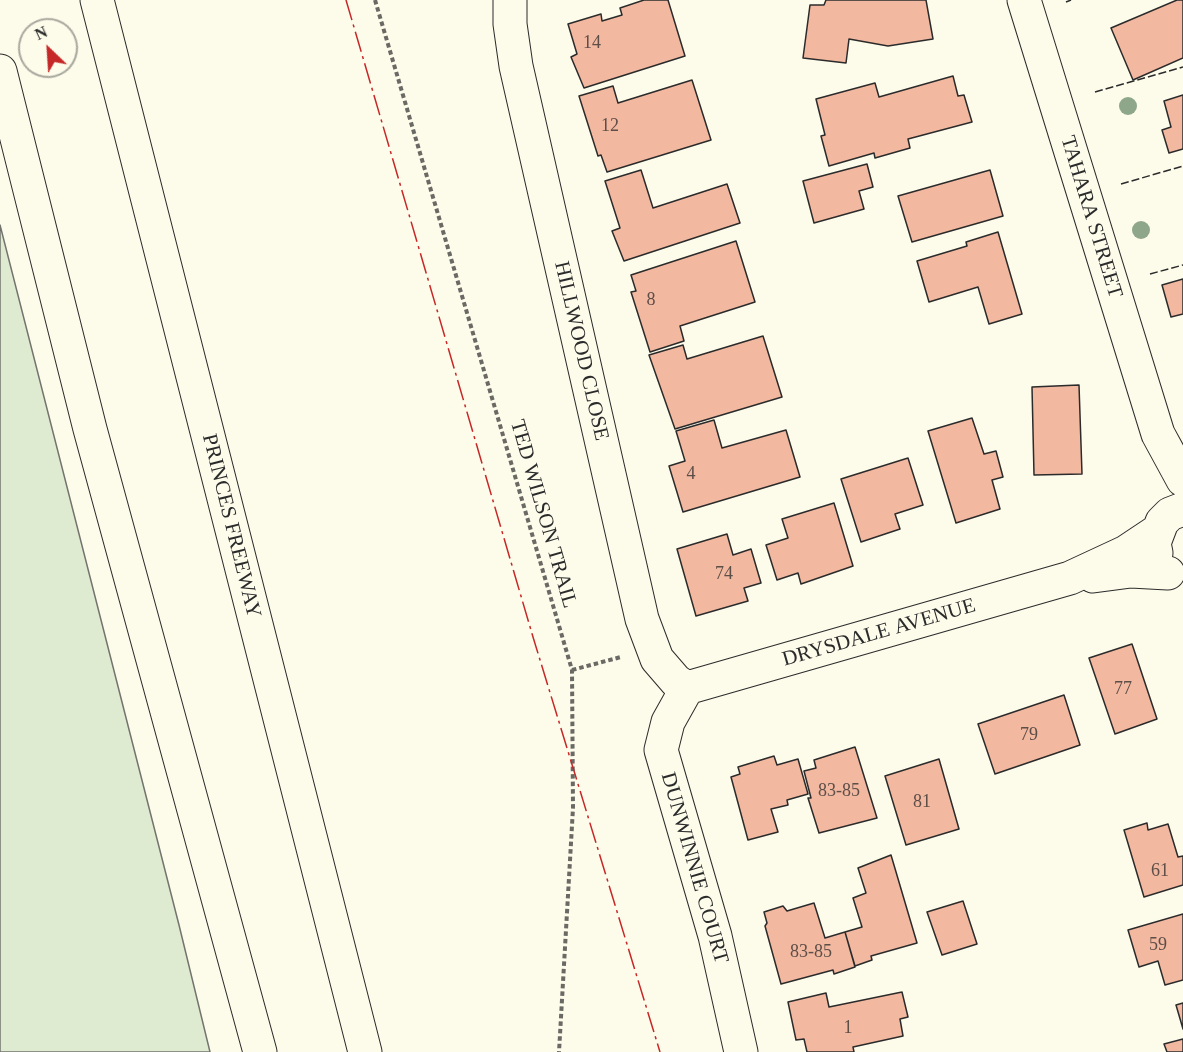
<!DOCTYPE html>
<style>
body{margin:0}
#map{position:relative;width:1183px;height:1052px;overflow:hidden;background:#fdfbea;font-family:"Times New Roman",serif}
canvas{display:block}
.north{position:absolute;left:18px;top:18px;width:60px;height:60px;box-sizing:border-box;background:#fdfbea;border:2px solid #a9a89e;border-radius:50%;rotate:335deg;font-size:16px;font-weight:700;line-height:24px;text-align:center;color:#2b2b2b}
.north::after{content:'';display:block;margin:auto;width:21px;height:27px;background:#c62828;clip-path:polygon(50% 0,100% 100%,50% 72%,0 100%)}
</style>
<div id="map">
<canvas width="1183" height="1052"></canvas>
<div class="north">N</div>
</div>
<script>
const context = document.querySelector('canvas').getContext('2d');
context.lineJoin = 'round';
function paint(path, color) {
  context.fillStyle = color;
  context.fill(path, 'evenodd');
}
function toPath(rows) {
  const path = new Path2D();
  for (const r of rows) {
    path.moveTo(r[0], r[1]);
    for (let i = 2; i < r.length; i += 2) path.lineTo(r[i], r[i + 1]);
  }
  return path;
}
function strokePath(path, color, width, dash) {
  context.strokeStyle = color;
  context.lineWidth = width;
  context.lineCap = dash ? 'butt' : 'round';
  context.setLineDash(dash || []);
  context.stroke(path);
}
function drawText(font, color, halo, rows, align = 'center') {
  context.font = font + ' "Times New Roman",serif';
  context.lineWidth = 4.5;
  context.setLineDash([]);
  context.textBaseline = 'middle';
  context.strokeStyle = halo;
  context.fillStyle = color;
  for (const [text, x, y, turn = 0] of rows) {
    context.save();
    context.translate(x, y);
    context.rotate((+turn || 0) * Math.PI / 180);
    context.textAlign = isNaN(turn) ? turn : align;
    if (halo) context.strokeText(text, 0, 0);
    context.fillText(text, 0, 0);
    context.restore();
  }
}
const green = toPath([
 [0,225,179,925,210,1052,0,1052,0,225]
]);
paint(green, '#deebd1');
strokePath(green, '#74746e', 1.5);
const building = toPath([
 [644,0,668,0,685,56,584,88,571,57,577,54,568,24,601,14,602,21,622,15,620,8,644,0],
 [826,0,926,0,933,39,888,46,849,39,846,63,803,58,810,5,824,5,826,0],
 [1177,0,1183,0,1183,58,1133,80,1111,28,1177,0],
 [953,76,958,96,964,95,972,122,908,139,910,148,875,158,874,153,829,166,821,136,825,135,816,99,875,83,879,97,953,76],
 [692,80,711,140,607,172,601,155,598,156,579,96,613,86,618,103,692,80],
 [1183,95,1183,149,1169,153,1162,130,1171,127,1164,101,1183,95],
 [867,164,873,187,859,191,864,209,814,223,803,181,867,164],
 [641,170,653,208,727,184,740,223,624,261,612,231,620,228,605,181,641,170],
 [990,170,1003,216,912,242,898,196,990,170],
 [998,232,1022,314,989,324,978,287,929,302,917,261,967,246,966,242,998,232],
 [736,241,755,302,680,326,684,341,650,352,631,292,636,291,631,275,736,241],
 [1183,279,1183,314,1171,317,1162,285,1183,279],
 [763,336,782,397,675,429,649,355,683,345,687,359,763,336],
 [1079,385,1082,474,1034,475,1032,387,1079,385],
 [972,418,984,454,996,451,1003,477,992,480,1000,509,956,523,928,431,972,418],
 [714,420,722,448,786,430,800,477,683,512,669,466,685,461,676,431,714,420],
 [908,458,923,505,895,514,900,529,861,542,841,479,908,458],
 [834,503,853,566,801,584,798,573,777,580,766,545,788,538,782,519,834,503],
 [727,534,733,555,751,549,761,583,744,588,748,601,696,616,677,549,727,534],
 [1132,644,1157,719,1115,734,1089,658,1132,644],
 [1064,695,1080,745,995,774,978,724,1064,695],
 [855,747,877,818,819,833,808,798,811,798,804,771,816,768,814,760,855,747],
 [774,756,777,765,798,759,808,794,787,800,788,805,771,809,778,832,748,840,731,777,740,774,738,767,774,756],
 [939,759,959,829,906,845,885,776,939,759],
 [1147,823,1148,830,1168,824,1178,857,1183,856,1183,885,1144,897,1124,830,1147,823],
 [891,855,917,943,871,956,872,960,855,966,845,932,862,927,853,898,866,893,858,868,891,855],
 [963,901,977,944,942,955,927,912,963,901],
 [814,903,825,938,845,932,855,967,834,974,833,970,781,984,765,926,767,923,764,912,783,906,787,911,814,903],
 [1183,914,1183,980,1165,985,1158,961,1139,967,1128,930,1183,914],
 [902,992,908,1017,900,1019,903,1036,853,1047,854,1052,807,1052,804,1039,796,1040,788,1002,826,993,829,1007,902,992],
 [1183,1003,1183,1029,1176,1005,1183,1003],
 [1183,1039,1183,1052,1167,1052,1164,1044,1183,1039]
]);
paint(building, '#f2b8a0');
strokePath(building, '#2b2b2b', 1.5);
const minor = toPath([
 [510,0,510,24,516,66,642,619,657,659,676,681,687,688],
 [1024,0,1158,434,1183,480],
 [1156,553,1154,543,1162,522,1170,514,1183,509],
 [1093,576,1131,571,1168,573],
 [687,688,1070,578,1126,552,1156,532],
 [687,688,668,722,661,750,715,936,741,1052]
]);
const highway = toPath([
 [97,0,365,1052],
 [0,71,90,429,260,1052]
]);
strokePath(minor, '#2b2b2b', 35);
strokePath(highway, '#2b2b2b', 35);
strokePath(toPath([
 [375,0,572,670,573,808,559,1052],
 [572,670,621,657]
]), '#6a6964', 4, [4.5, 3]);
strokePath(minor, '#fdfbea', 33);
strokePath(highway, '#fdfbea', 33);
strokePath(toPath([
 [1066,2,1071,0],
 [1095,92,1183,67],
 [1121,184,1183,166],
 [1150,274,1183,265]
]), '#2b2b2b', 1.5, [8, 3]);
strokePath(toPath([
 [346,0,533,637,660,1052]
]), '#c62828', 1.5, [21, 4.5, 3, 4.5]);
context.fillStyle = '#8ea78a';
for (const [x, y] of [
 [1128,106],
 [1141,230]
]) {
  context.beginPath();
  context.arc(x, y, 9, 0, 2 * Math.PI);
  context.fill();
}
drawText('18px', '#5d4e48', null, [
 ["14",592,43],
 ["12",610,126],
 ["8",651,300],
 ["4",691,474],
 ["74",724,574],
 ["77",1123,689],
 ["79",1029,735],
 ["83-85",839,791],
 ["81",922,802],
 ["61",1160,871],
 ["59",1158,945],
 ["83-85",811,952],
 ["1",848,1028]
]);
drawText('21px', '#2b2b2b', '#fdfbea', [
 ["TAHARA STREET",1091,217,73],
 ["HILLWOOD CLOSE",581,351,77],
 ["TED WILSON TRAIL",543,514,74],
 ["PRINCES FREEWAY",231,526,76],
 ["DRYSDALE AVENUE",879,633,-16],
 ["DUNWINNIE COURT",694,868,74]
]);
</script>
